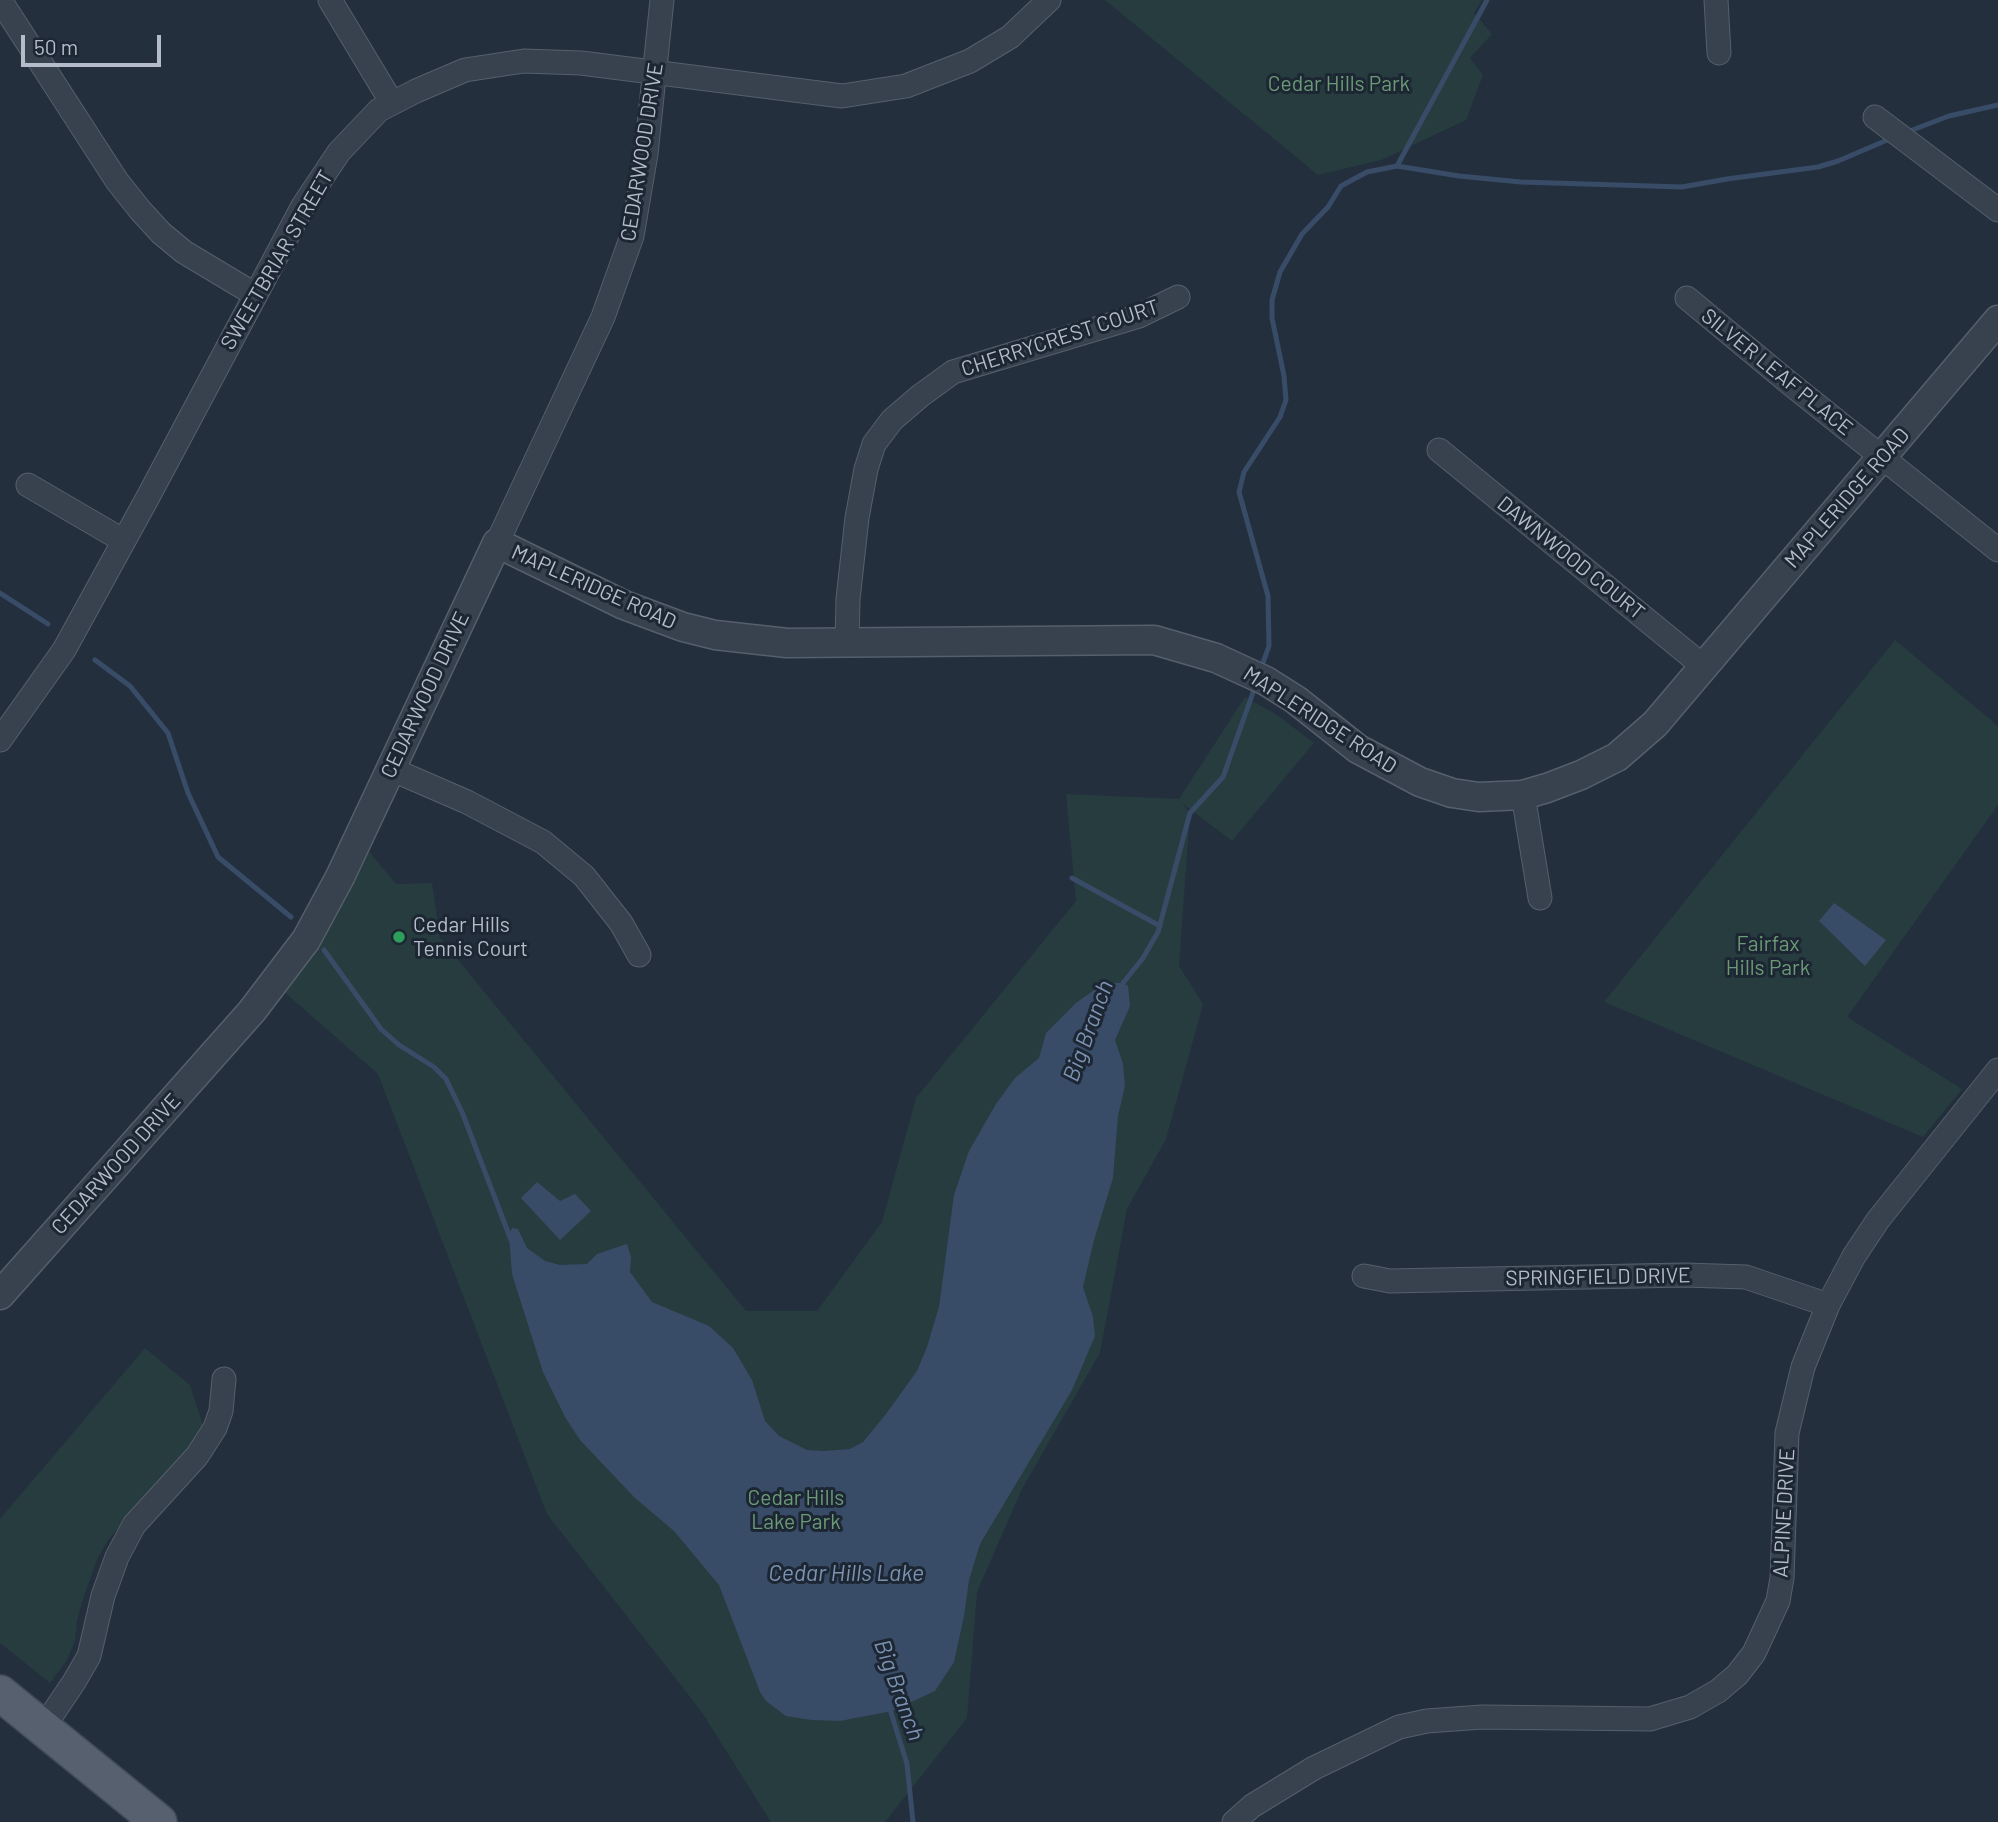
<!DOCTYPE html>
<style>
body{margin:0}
#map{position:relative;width:1998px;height:1822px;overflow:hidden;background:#242f3e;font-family:Barlow,sans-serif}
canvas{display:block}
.scale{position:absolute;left:21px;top:35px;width:140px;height:32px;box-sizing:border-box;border:4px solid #b4bcc9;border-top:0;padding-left:9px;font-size:21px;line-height:24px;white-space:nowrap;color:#b4bcc9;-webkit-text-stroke:5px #1d2633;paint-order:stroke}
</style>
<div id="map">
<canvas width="1998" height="1822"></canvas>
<div class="scale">50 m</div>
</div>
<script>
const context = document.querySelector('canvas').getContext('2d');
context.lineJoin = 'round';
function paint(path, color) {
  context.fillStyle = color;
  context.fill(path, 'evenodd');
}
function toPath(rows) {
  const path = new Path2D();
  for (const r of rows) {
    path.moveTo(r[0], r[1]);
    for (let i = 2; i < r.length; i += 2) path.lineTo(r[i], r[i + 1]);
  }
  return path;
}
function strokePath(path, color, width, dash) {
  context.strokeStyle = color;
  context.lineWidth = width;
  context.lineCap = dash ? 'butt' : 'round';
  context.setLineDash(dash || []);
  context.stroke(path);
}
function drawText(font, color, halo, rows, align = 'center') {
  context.font = font + ' Barlow,sans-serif';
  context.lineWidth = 6;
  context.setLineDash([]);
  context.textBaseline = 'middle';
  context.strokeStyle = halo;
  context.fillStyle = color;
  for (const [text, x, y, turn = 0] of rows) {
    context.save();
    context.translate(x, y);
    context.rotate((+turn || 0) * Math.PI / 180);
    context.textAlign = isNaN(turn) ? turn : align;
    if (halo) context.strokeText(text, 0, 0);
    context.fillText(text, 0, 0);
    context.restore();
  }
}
paint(toPath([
 [1105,0,1482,0,1474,13,1492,34,1470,58,1483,75,1466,120,1381,160,1318,175],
 [1895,640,1998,726,1998,805,1847,1017,1962,1089,1923,1137,1604,1002],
 [1245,697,1277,715,1314,743,1232,841,1182,803,1190,813,1179,966,1203,1004,1166,1139,1127,1209,1100,1353,1022,1489,977,1592,967,1718,885,1822,771,1822,701,1711,547,1514,378,1074,283,991,362,843,396,884,432,883,440,938,746,1311,817,1311,882,1222,916,1098,1076,901,1066,794,1179,799],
 [145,1348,190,1385,205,1431,108,1540,97,1560,85,1593,77,1620,75,1641,67,1660,50,1683,0,1643,0,1519]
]), '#263c3f');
paint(toPath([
 [1834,903,1886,940,1865,966,1819,921],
 [1109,983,1123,983,1128,986,1130,1006,1115,1040,1123,1064,1125,1086,1118,1116,1113,1178,1094,1240,1083,1287,1093,1317,1095,1336,1072,1390,980,1544,969,1580,964,1616,954,1662,935,1691,892,1711,840,1721,812,1720,786,1716,766,1701,760,1692,719,1585,674,1531,634,1497,580,1440,565,1417,543,1372,512,1274,509,1236,512,1228,518,1229,527,1248,545,1261,560,1265,587,1264,597,1254,627,1244,631,1257,630,1272,652,1302,709,1326,733,1348,752,1380,765,1421,779,1436,807,1450,824,1451,850,1449,863,1442,886,1414,917,1371,927,1347,939,1307,954,1195,969,1151,996,1104,1015,1078,1039,1058,1046,1033,1076,1003,1094,990],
 [537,1182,560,1201,575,1194,591,1211,560,1240,521,1198]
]), '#394c67');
strokePath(toPath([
 [1907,132,1949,116,1998,105],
 [1397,166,1459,176,1521,182,1682,187,1727,179,1818,167,1838,161,1892,138],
 [0,593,48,624],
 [95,660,130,686,168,733,188,793,218,857,291,917],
 [1260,671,1269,646,1268,596,1239,492,1244,472,1280,417,1286,400,1284,376,1272,318,1272,300,1280,272,1302,234,1328,207,1341,186,1367,172,1397,166,1487,0],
 [1072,878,1160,926],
 [324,950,381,1029,399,1045,434,1067,446,1079,462,1112,511,1240],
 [1121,989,1123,983,1143,958,1158,932,1190,813,1223,777,1255,687],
 [889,1706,907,1764,913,1822]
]), '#394c67', 5);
const minor = toPath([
 [0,0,117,181,140,210,161,233,184,252,254,294],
 [330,0,392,103],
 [1716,0,1719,53],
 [1875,117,1998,210],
 [1687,298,1788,382,1998,550],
 [1439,450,1703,666],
 [28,485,124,541],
 [497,543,603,317,632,236,646,154,662,0],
 [847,642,848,599,857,518,866,469,874,444,892,420,920,396,953,372,1139,316,1178,297],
 [0,740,64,650,148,497,303,206,339,152,379,110,416,91,465,70,524,61,581,63,842,96,906,86,970,61,1010,37,1049,0],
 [391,769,467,802,543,842,584,876,621,923,639,955],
 [1523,795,1540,898],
 [1364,1276,1390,1281,1685,1275,1746,1277,1828,1305],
 [43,1728,74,1682,89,1656,103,1596,117,1557,134,1525,197,1456,215,1428,221,1411,224,1379],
 [1234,1822,1252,1806,1314,1768,1399,1727,1427,1721,1482,1717,1650,1719,1690,1707,1718,1691,1737,1675,1754,1653,1778,1601,1782,1578,1787,1433,1803,1367,1828,1305,1854,1256,1878,1220,1998,1070]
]);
const tertiary = toPath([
 [0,1295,252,1011,306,940,340,877,497,543,624,605,683,627,715,635,787,643,1154,640,1216,658,1266,681,1296,700,1358,749,1420,782,1452,793,1479,797,1523,795,1547,788,1581,775,1617,757,1655,724,1998,320]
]);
const primary = toPath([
 [0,1693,159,1822]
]);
strokePath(minor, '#565f6c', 25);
strokePath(tertiary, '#565f6c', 31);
strokePath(primary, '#414a57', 38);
strokePath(minor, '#38414e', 23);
strokePath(tertiary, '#38414e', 28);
strokePath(primary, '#56606e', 35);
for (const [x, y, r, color] of [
 [399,937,7,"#2e9e5b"]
]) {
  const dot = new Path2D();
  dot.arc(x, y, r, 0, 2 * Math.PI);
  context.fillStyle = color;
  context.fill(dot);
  strokePath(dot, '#1d2633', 2.5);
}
drawText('21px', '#6b9a76', '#1d2633', [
 ["Cedar Hills Park",1339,84],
 ["Fairfax",1768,944],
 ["Hills Park",1768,968],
 ["Cedar Hills",796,1498],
 ["Lake Park",796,1522]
]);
drawText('21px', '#b4bcc9', '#1d2633', [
 ["CEDARWOOD DRIVE",642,152,-81],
 ["SWEETBRIAR STREET",277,260,-60],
 ["CHERRYCREST COURT",1060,338,-18],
 ["SILVER LEAF PLACE",1777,372,39],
 ["MAPLERIDGE ROAD",1847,498,-49],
 ["DAWNWOOD COURT",1571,558,39],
 ["MAPLERIDGE ROAD",594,587,24],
 ["CEDARWOOD DRIVE",425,695,-65],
 ["MAPLERIDGE ROAD",1320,720,33],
 ["CEDARWOOD DRIVE",116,1164,-48],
 ["SPRINGFIELD DRIVE",1598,1277,-1],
 ["ALPINE DRIVE",1784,1513,-87]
]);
drawText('21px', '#b4bcc9', '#1d2633', [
 ["Cedar Hills",413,925],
 ["Tennis Court",413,949]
], 'left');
drawText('italic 23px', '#7c92b1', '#1d2633', [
 ["Big Branch",1088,1031,-70],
 ["Cedar Hills Lake",846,1573],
 ["Big Branch",899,1690,70]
]);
</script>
